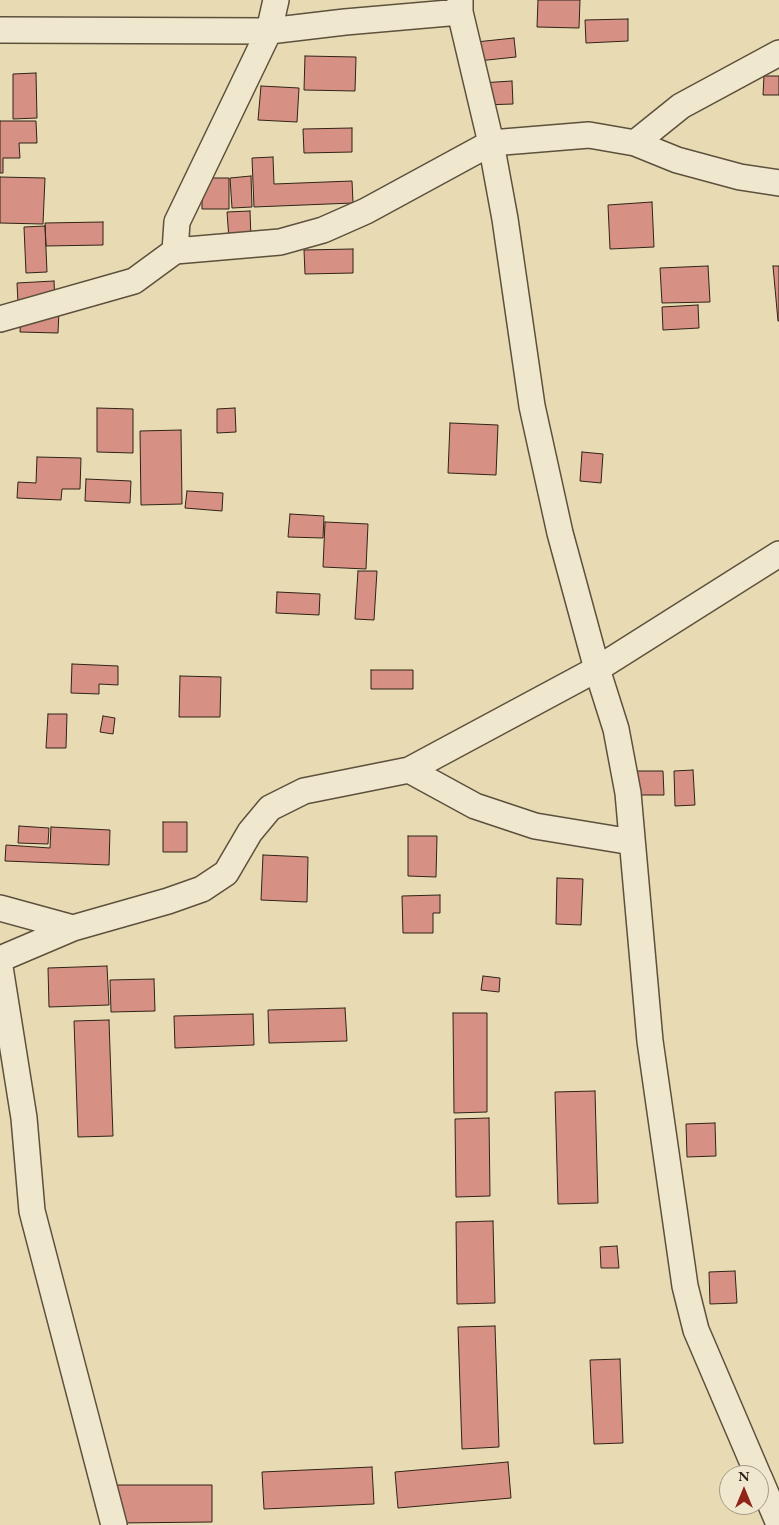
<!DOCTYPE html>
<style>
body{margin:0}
#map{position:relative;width:779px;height:1525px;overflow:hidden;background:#e8dbb3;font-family:"EB Garamond",serif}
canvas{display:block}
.north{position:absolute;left:719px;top:1465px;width:50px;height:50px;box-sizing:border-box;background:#f0e8ce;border:1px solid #a39985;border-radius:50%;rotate:0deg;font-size:14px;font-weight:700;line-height:20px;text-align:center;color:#2f2317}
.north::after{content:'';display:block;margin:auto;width:18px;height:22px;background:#8f2418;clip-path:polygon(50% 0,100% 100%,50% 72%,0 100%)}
</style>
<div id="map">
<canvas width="779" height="1525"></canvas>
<div class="north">N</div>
</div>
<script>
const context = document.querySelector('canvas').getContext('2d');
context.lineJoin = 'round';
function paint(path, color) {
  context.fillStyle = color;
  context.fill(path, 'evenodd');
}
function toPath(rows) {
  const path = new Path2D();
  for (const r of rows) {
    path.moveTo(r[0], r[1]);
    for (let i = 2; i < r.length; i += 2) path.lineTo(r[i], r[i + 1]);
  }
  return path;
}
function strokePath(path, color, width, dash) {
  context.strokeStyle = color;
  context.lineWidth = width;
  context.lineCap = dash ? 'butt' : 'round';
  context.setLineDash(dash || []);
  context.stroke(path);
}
const building = toPath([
 [538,0,580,0,579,28,537,27,538,0],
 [628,19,628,41,586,43,585,20,628,19],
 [514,38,516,57,478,61,476,42,514,38],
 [305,56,356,57,355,91,304,90,305,56],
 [36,73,37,118,13,119,13,74,36,73],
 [764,76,779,76,779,95,763,95,764,76],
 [512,81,513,104,481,105,480,83,512,81],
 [261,86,299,88,297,122,258,120,261,86],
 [0,121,36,121,37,143,19,143,20,158,3,158,3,173,0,173,0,121],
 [352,128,352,152,304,153,303,129,352,128],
 [273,157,274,184,352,181,353,203,254,207,252,158,273,157],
 [251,176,252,207,232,208,230,178,251,176],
 [0,177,45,178,43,224,0,223,0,177],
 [202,178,229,178,229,209,202,209,202,178],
 [652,202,654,247,610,249,608,205,652,202],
 [250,211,251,238,229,239,227,212,250,211],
 [103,222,103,245,46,246,45,223,103,222],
 [45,226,47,272,26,273,24,227,45,226],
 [353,249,353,273,305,274,304,250,353,249],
 [708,266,710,302,662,303,660,268,708,266],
 [773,266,779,266,779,321,778,321,773,266],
 [54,281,55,301,18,303,17,283,54,281],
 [698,305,699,328,663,330,662,307,698,305],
 [21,310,59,311,58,333,20,332,21,310],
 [97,408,133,409,133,453,97,452,97,408],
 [235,408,236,432,217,433,217,409,235,408],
 [450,423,498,425,496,475,448,473,450,423],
 [181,430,182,504,141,505,140,431,181,430],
 [582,452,603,454,601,483,580,481,582,452],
 [37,457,81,458,80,489,62,489,61,500,17,498,18,482,36,483,37,457],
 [86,479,131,481,130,503,85,501,86,479],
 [187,491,223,493,222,511,185,508,187,491],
 [290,514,324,516,323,538,288,537,290,514],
 [325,522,368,524,366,569,323,567,325,522],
 [358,571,377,571,374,620,355,619,358,571],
 [277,592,320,594,319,615,276,613,277,592],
 [72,664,118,666,118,685,99,684,99,694,71,693,72,664],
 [371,670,413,670,413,689,371,689,371,670],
 [180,676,221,677,220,717,179,717,180,676],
 [48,714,67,714,66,748,46,748,48,714],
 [103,716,115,718,113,734,100,732,103,716],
 [693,770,695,805,675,806,674,771,693,770],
 [633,771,663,771,664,795,634,795,633,771],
 [163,822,187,822,187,852,163,852,163,822],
 [19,826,49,828,48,844,18,843,19,826],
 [51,827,110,830,109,865,5,861,6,845,50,848,51,827],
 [408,836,437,836,436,877,408,876,408,836],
 [263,855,308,857,307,902,261,900,263,855],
 [557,878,583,879,581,925,556,924,557,878],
 [440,895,440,913,433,913,433,933,403,933,402,896,440,895],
 [107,966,109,1005,49,1007,48,968,107,966],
 [483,976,500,978,499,992,481,990,483,976],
 [154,979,155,1011,111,1012,110,980,154,979],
 [345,1008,347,1041,269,1043,268,1010,345,1008],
 [453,1013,487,1013,487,1112,454,1113,453,1013],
 [253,1014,254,1045,175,1048,174,1016,253,1014],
 [109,1020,113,1136,78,1137,74,1021,109,1020],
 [595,1091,598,1203,558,1204,555,1092,595,1091],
 [489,1118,490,1196,456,1197,455,1119,489,1118],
 [715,1123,716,1156,687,1157,686,1124,715,1123],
 [493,1221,495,1303,457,1304,456,1222,493,1221],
 [617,1246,619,1268,601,1268,600,1247,617,1246],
 [735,1271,737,1303,710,1304,709,1272,735,1271],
 [495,1326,499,1447,462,1449,458,1327,495,1326],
 [620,1359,623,1443,594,1444,590,1360,620,1359],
 [508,1462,511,1498,398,1508,395,1472,508,1462],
 [372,1467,374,1504,264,1509,262,1472,372,1467],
 [116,1485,212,1485,212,1522,117,1523,116,1485]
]);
paint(building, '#d69184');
strokePath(building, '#2f2317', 1);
const street = toPath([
 [460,0,460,12,491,143,505,219,532,406,560,533,597,669,616,729,628,793,650,1041,685,1286,696,1330,758,1475],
 [0,30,269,31,345,22,460,12],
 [635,143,681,106,779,53],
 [175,251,177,222,269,31,276,0],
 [0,319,134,281,175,251,280,242,323,230,366,211,491,143,589,135,635,143,677,160,740,177,779,183],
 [409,770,475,806,535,826,632,842],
 [0,908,73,928],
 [0,959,73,928,168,901,202,889,226,873,250,832,270,808,304,791,409,770,597,669,779,554],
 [0,967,24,1118,32,1211,114,1525],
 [759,1477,779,1524]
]);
strokePath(street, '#5d513e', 28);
strokePath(street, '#f0e8ce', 25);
</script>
